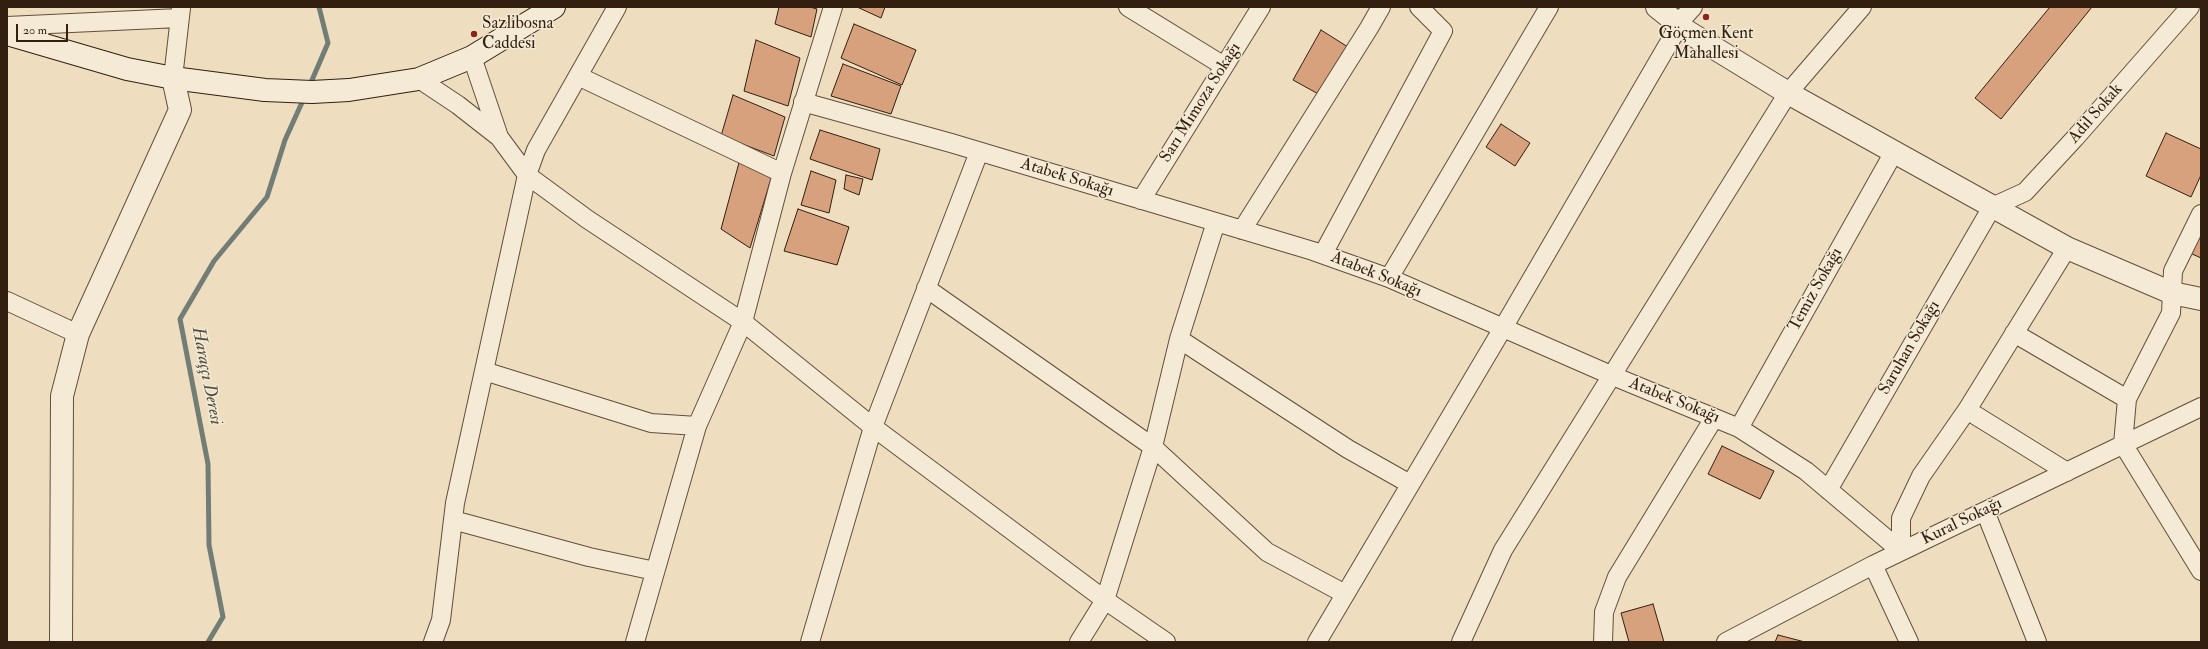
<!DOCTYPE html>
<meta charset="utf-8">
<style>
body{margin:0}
#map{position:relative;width:2208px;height:649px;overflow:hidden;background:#eedebf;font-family:"IM FELL Double Pica",serif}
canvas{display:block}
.frame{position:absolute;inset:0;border:8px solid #321f0f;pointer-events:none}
.scale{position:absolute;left:16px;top:24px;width:52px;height:18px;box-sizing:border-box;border:2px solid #321f0f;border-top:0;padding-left:5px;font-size:12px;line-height:14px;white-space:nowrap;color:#321f0f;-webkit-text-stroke:3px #f4ead5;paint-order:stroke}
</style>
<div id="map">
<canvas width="2208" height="649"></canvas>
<div class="frame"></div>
<div class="scale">20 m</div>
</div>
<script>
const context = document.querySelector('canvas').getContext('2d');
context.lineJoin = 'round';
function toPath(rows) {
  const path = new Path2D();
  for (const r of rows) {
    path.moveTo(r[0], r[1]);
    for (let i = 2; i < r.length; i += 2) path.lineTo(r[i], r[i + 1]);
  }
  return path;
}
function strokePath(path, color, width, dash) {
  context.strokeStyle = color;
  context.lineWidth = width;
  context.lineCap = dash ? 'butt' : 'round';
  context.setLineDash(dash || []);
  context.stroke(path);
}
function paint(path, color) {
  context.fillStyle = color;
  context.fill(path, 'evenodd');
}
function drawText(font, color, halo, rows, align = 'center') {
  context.font = font + ' "IM FELL Double Pica",serif';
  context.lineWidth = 3;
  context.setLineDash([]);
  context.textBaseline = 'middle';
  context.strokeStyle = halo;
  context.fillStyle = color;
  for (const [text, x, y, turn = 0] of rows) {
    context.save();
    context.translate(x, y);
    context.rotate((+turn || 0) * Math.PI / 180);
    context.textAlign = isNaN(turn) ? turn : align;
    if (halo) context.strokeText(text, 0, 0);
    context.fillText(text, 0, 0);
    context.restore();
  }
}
strokePath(toPath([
 [309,87,328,43,319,7],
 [208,642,223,617,209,545,208,464,180,319,214,261,267,197,285,140,304,98]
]), '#727d76', 5);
const building = toPath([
 [779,7,810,7,817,9,811,37,775,24,779,7],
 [857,7,885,7,881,18,857,7],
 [2050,7,2092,7,2001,119,1975,98,2050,7],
 [854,24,916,50,902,85,841,58,854,24],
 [1321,30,1348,47,1322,96,1293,80,1321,30],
 [756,40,800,58,788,106,744,91,756,40],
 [843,64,901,86,891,114,831,96,843,64],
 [733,95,785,117,774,156,721,136,733,95],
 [1501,124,1530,143,1515,166,1486,147,1501,124],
 [820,130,880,149,872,180,810,159,820,130],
 [2166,133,2201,149,2201,175,2191,197,2146,176,2166,133],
 [740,159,773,172,750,248,721,229,740,159],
 [811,171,836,180,829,213,801,205,811,171],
 [846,175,863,179,859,195,844,189,846,175],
 [798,209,849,227,837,265,784,251,798,209],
 [2201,229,2201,258,2190,253,2201,229],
 [1722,446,1774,471,1760,499,1708,474,1722,446],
 [1653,604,1664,642,1629,642,1621,613,1653,604],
 [1778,635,1805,642,1775,642,1778,635]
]);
paint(building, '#d7a17d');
strokePath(building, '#321f0f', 1);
const minor = toPath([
 [1128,7,1224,66],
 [7,26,179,18],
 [578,76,782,173],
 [173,78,181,8],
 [419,79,458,105,499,137,472,57],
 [803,102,951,143,1313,251,1389,278,1613,376,1739,428,1806,471,1901,551],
 [499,137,527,175,587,219,743,322,873,427,1105,600,1166,642],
 [1141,200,1261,7],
 [2201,214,2173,271,2171,313,2127,399,2123,444,2201,571],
 [1242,230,1369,28,1381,7],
 [1323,254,1443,31,1419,7],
 [1389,278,1549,7],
 [926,288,1153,447,1267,552,1345,594],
 [7,301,78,334],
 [2014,333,2127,399],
 [1179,339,1348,449,1410,484],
 [484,371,651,423,697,426],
 [1967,410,2067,472],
 [1739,428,1894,152],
 [1828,490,1992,207,2025,192,2075,138,2190,7],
 [1985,511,2037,642],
 [453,520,589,557,655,571],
 [1901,551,1901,518,1921,476,1967,410,2067,248],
 [1873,565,1909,642],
 [433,642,441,620,455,503,527,175,536,150,617,7],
 [635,642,697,426,743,322,782,173,833,7],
 [810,642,873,427,979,152],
 [1079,642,1105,600,1153,447,1179,339,1216,222],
 [1317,642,1503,328,1684,17,1693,7],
 [1461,642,1503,550,1788,93,1862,7],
 [1603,642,1604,612,1617,577,1714,418],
 [1726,642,1873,565,2201,407]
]);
const tertiary = toPath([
 [1657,7,1688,32,1788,93,2067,248,2172,293,2201,299],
 [61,642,62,396,78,334,180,110,173,78]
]);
const secondary = toPath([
 [7,34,127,69,173,78,265,90,312,92,349,90,419,79,472,57,554,7]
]);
strokePath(minor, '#614f3b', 20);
strokePath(tertiary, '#614f3b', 24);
strokePath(secondary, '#321f0f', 24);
strokePath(minor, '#f4ead5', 18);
strokePath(tertiary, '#f4ead5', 22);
strokePath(secondary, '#f4ead5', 22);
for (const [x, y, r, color] of [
 [1706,17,4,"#8f2418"],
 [474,34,4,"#8f2418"]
]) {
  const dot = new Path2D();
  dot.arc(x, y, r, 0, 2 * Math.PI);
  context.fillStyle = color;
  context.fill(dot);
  strokePath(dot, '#f4ead5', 1.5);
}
drawText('17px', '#321f0f', '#f4ead5', [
 ["Sazlibosna",482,24],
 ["Caddesi",482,44],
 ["Göçmen Kent",1706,34,"center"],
 ["Mahallesi",1706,54,"center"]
], 'left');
drawText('17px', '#321f0f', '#f4ead5', [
 ["Sarı Mimoza Sokağı",1201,103,-58],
 ["Adil Sokak",2096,114,-49],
 ["Atabek Sokağı",1067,178,17],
 ["Atabek Sokağı",1376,275,22],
 ["Temiz Sokağı",1816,290,-61],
 ["Saruhan Sokağı",1910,348,-60],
 ["Atabek Sokağı",1674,401,22],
 ["Kural Sokağı",1962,522,-26]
]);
drawText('italic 18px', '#524e42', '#f4ead5', [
 ["Haraççı Deresi",206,376,79]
]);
</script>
